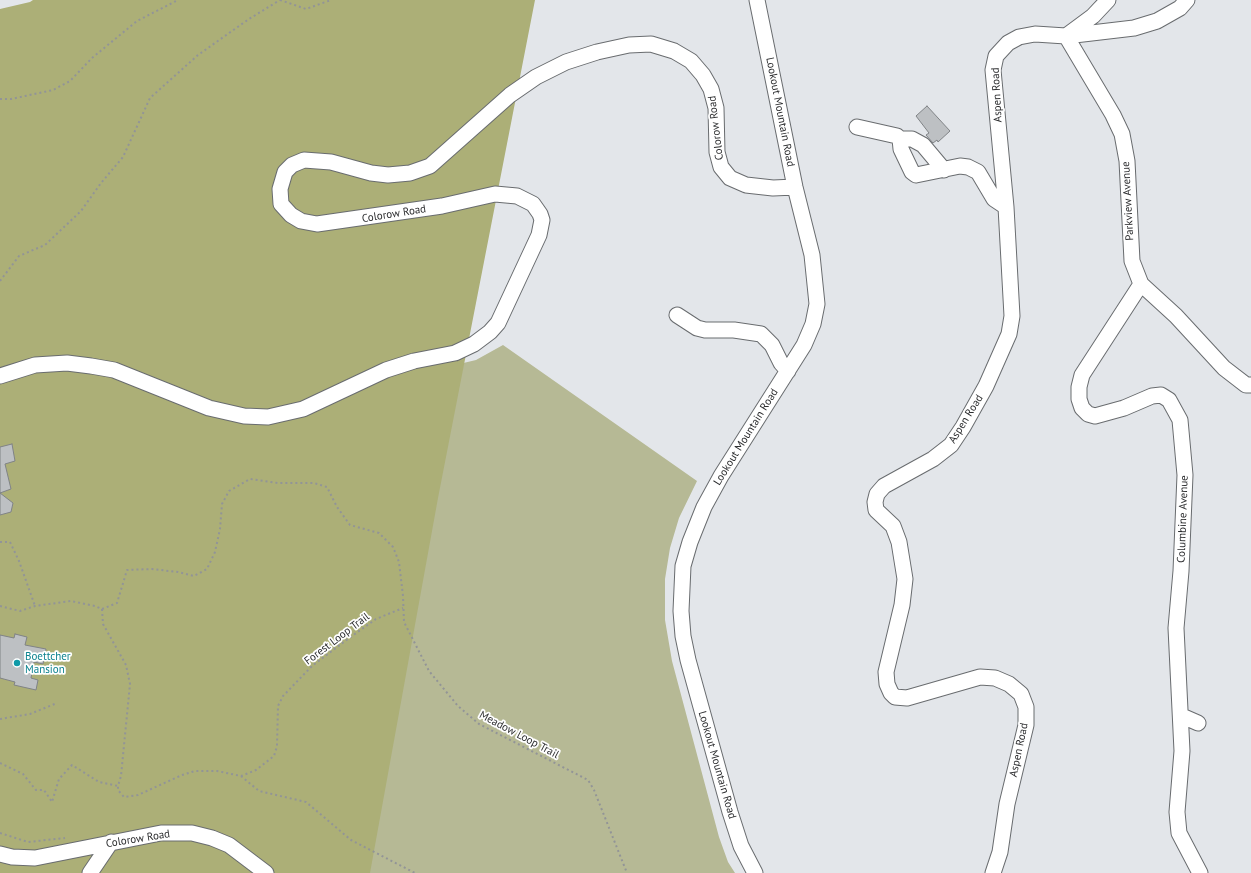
<!DOCTYPE html>
<style>
body{margin:0}
canvas{display:block;background:#e3e6ea}
</style>
<canvas width="1251" height="873"></canvas>
<script>
const context = document.querySelector('canvas').getContext('2d');
context.lineJoin = 'round';
function paint(path, color) {
  context.fillStyle = color;
  context.fill(path, 'evenodd');
}
function toPath(rows) {
  const path = new Path2D();
  for (const r of rows) {
    path.moveTo(r[0], r[1]);
    for (let i = 2; i < r.length; i += 2) path.lineTo(r[i], r[i + 1]);
  }
  return path;
}
function strokePath(path, color, width, dash) {
  context.strokeStyle = color;
  context.lineWidth = width;
  context.lineCap = dash ? 'butt' : 'round';
  context.setLineDash(dash || []);
  context.stroke(path);
}
function drawText(font, color, halo, rows, align = 'center') {
  context.font = font + ' "PT Sans",sans-serif';
  context.lineWidth = 3.5;
  context.setLineDash([]);
  context.textBaseline = 'middle';
  context.strokeStyle = halo;
  context.fillStyle = color;
  for (const [text, x, y, turn = 0] of rows) {
    context.save();
    context.translate(x, y);
    context.rotate((+turn || 0) * Math.PI / 180);
    context.textAlign = isNaN(turn) ? turn : align;
    if (halo) context.strokeText(text, 0, 0);
    context.fillText(text, 0, 0);
    context.restore();
  }
}
paint(toPath([
 [503,345,697,481,679,518,670,548,665,579,665,620,672,661,719,837,728,862,735,873,110,873,0,392,396,379,476,360]
]), '#b6b995');
paint(toPath([
 [33,0,535,0,438,498,370,873,0,873,0,9,30,2]
]), '#acaf77');
const building = toPath([
 [927,106,950,131,938,142,937,140,933,143,926,135,929,133,916,116,927,106],
 [12,444,15,461,5,464,11,489,0,493,0,447,12,444],
 [0,493,13,503,11,512,0,515,0,493],
 [15,634,27,637,25,645,46,649,43,664,34,662,31,678,38,680,36,690,14,685,15,682,0,678,0,635,14,638,15,634]
]);
paint(building, '#bdc0c3');
strokePath(building, '#808386', 1);
const minor = toPath([
 [1108,0,1093,16,1066,36,1113,115,1122,134,1127,161,1132,261,1141,284,1176,316,1224,368,1246,385,1251,385],
 [857,127,897,136,900,139,901,149,912,172,916,175,960,166,968,167,978,172,994,199,1006,207],
 [900,139,912,139,923,145,944,170],
 [1141,284,1082,375,1079,387,1079,399,1082,408,1088,414,1095,416,1124,408,1152,396,1161,395,1169,400,1180,420,1185,475,1181,571,1176,628,1182,751,1177,812,1179,833,1200,873],
 [677,315,697,328,705,330,734,330,761,334,772,345,781,363,788,371],
 [0,376,35,365,67,363,91,366,114,370,209,408,244,416,268,417,303,409,386,370,414,361,455,353,474,344,490,332,498,323,539,235,542,220,540,214,533,204,517,196,495,194,442,206,317,224,301,221,291,215,281,204,280,189,285,172,292,165,304,160,331,162,371,173,388,175,410,173,430,166,510,95,536,77,566,62,597,52,629,45,651,44,674,51,691,61,703,75,711,89,716,108,717,152,721,167,730,178,746,185,773,188,795,187],
 [1182,716,1198,723],
 [0,854,12,857,35,858,161,833,192,833,212,838,229,845,266,873],
 [90,873,111,842],
 [755,873,741,846,730,812,688,660,683,636,681,611,683,566,690,542,704,507,721,476,804,345,813,324,817,304,812,255,795,187,757,0],
 [993,873,1000,852,1007,804,1026,725,1026,707,1021,694,1009,684,995,678,980,677,907,698,895,697,891,693,887,684,886,672,902,605,905,579,899,542,893,526,876,510,875,502,877,494,884,486,933,459,951,445,963,427,986,386,1009,334,1012,316,1006,207,993,70,996,56,1008,43,1019,37,1035,34,1066,36,1134,28,1157,21,1180,8,1187,0]
]);
strokePath(minor, '#696c6f', 17);
strokePath(toPath([
 [280,0,306,9,331,0],
 [0,99,11,99,53,90,70,81,92,58,137,21,178,0],
 [0,281,19,256,45,245,81,211,101,183,123,157,150,98,198,55,249,19,280,0],
 [0,542,10,542,19,561,35,606],
 [0,606,20,611,35,606,71,601,95,606,102,609,117,603,127,570,152,569,178,572,194,576,207,569,215,552,220,529,222,504,229,491,250,479,278,483,314,483,327,487,337,507,350,525,379,533,393,547,399,562,403,596,404,622,429,671,458,706,479,724,588,780,594,790,627,873],
 [102,609,103,624,126,665,130,684,121,776,118,786,118,790,124,797,138,795,182,775,195,771,217,771,241,776,256,770,274,756,277,746,278,706,283,696,312,666,345,641,376,619,403,608],
 [0,719,30,714,57,703],
 [0,763,23,774,36,790,44,790,52,802,59,779,72,765,99,782,118,786],
 [241,776,259,791,306,802,351,840,415,873],
 [0,833,28,842,65,838]
]), '#929497', 2, [2, 3]);
strokePath(minor, '#fff', 15);
for (const [x, y, r, color] of [
 [17,663,4,"#0f9aa8"]
]) {
  const dot = new Path2D();
  dot.arc(x, y, r, 0, 2 * Math.PI);
  context.fillStyle = color;
  context.fill(dot);
  strokePath(dot, '#fff', 1.5);
}
drawText('11px', '#2c2d2f', '#fff', [
 ["Aspen Road",997,95,-93],
 ["Lookout Mountain Road",780,112,79],
 ["Colorow Road",716,128,-97],
 ["Parkview Avenue",1128,201,-93],
 ["Colorow Road",394,214,-9],
 ["Aspen Road",966,419,-58],
 ["Lookout Mountain Road",746,437,-58],
 ["Columbine Avenue",1183,519,-88],
 ["Forest Loop Trail",337,639,-37],
 ["Meadow Loop Trail",519,735,28],
 ["Aspen Road",1019,750,-78],
 ["Lookout Mountain Road",717,765,74],
 ["Colorow Road",138,839,-9]
]);
drawText('11px', '#0d838f', '#fff', [
 ["Boettcher",25,657],
 ["Mansion",25,670]
], 'left');
</script>
